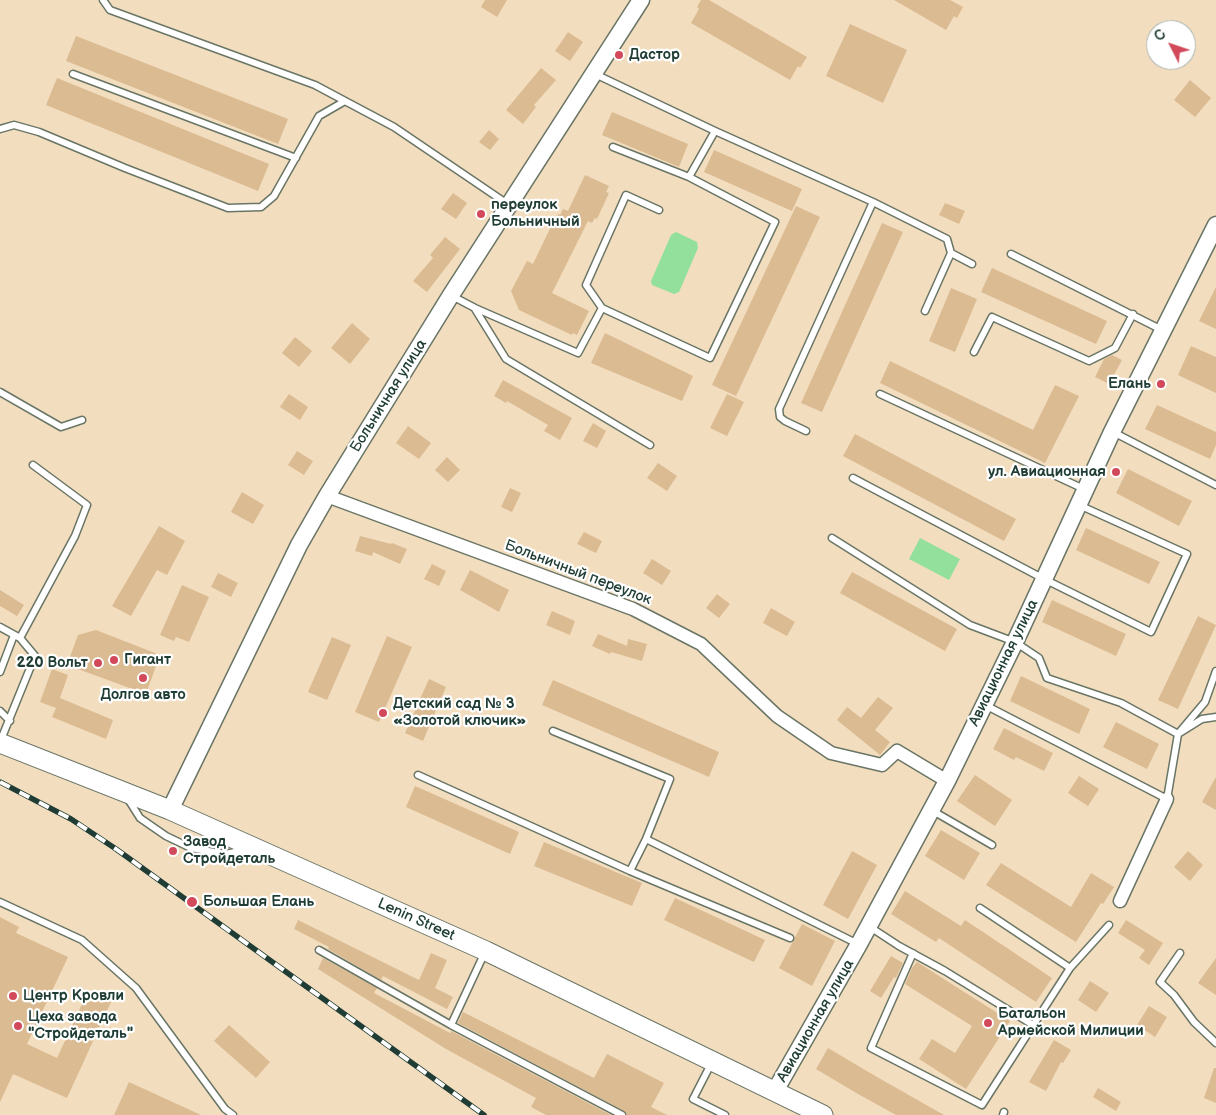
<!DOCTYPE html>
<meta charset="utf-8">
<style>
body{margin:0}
#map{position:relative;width:1216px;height:1115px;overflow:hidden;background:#f3ddbf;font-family:"Balsamiq Sans",sans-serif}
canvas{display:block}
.north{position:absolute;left:1146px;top:20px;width:50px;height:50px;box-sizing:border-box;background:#fff;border:1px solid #a5b1ae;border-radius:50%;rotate:311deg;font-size:14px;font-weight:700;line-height:20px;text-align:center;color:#1f3d34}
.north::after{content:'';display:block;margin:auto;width:18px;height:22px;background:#d1495b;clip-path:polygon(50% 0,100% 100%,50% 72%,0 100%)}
</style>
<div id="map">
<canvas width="1216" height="1115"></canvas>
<div class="north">С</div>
</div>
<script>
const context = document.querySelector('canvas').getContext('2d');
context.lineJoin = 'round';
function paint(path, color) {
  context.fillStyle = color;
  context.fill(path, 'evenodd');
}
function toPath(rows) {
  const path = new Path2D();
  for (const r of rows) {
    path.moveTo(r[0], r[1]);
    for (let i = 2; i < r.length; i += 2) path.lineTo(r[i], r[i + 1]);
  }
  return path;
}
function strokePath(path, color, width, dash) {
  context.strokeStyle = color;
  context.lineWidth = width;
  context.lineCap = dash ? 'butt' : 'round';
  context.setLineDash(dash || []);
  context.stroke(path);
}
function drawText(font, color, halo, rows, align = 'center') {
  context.font = font + ' "Balsamiq Sans",sans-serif';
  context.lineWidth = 4.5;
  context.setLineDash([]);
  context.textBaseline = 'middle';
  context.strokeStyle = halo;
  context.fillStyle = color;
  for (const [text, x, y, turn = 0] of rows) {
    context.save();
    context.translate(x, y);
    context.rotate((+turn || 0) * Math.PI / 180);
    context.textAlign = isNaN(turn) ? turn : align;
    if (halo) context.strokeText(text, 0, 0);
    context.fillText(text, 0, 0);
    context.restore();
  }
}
paint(toPath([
 [676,232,697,242,698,248,679,292,674,294,652,285,651,281,671,235],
 [920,538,960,559,949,580,909,559]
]), '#93e09d');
paint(toPath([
 [485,0,507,0,497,17,481,7],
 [701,0,709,0,807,57,800,68,798,66,790,80,691,23,699,9,697,7],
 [894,0,950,0,963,7,957,18,954,16,946,30],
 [850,24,907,50,883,103,826,76],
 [568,32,583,42,570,61,555,51],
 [76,36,288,119,278,144,66,61],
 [541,68,556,80,534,105,536,107,523,124,506,110],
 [57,78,269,164,258,191,46,105],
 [1190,80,1211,98,1195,117,1174,100],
 [612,112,688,144,679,167,602,135],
 [489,130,499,139,490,150,479,142],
 [714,150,802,189,792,211,704,172],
 [585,175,609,186,606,192,609,193,597,219,595,218,592,223,588,221,552,293,589,311,577,335,573,333,572,335,519,310,511,291,527,261,533,264,555,218,556,219,558,214,560,215,563,209,568,211],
 [453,193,467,203,456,219,441,209],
 [945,203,965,211,959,224,939,215],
 [796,206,820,217,736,396,712,385],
 [882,223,903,232,822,412,801,403],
 [445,237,460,249,427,292,413,281,433,258,430,255],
 [992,268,1107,321,1096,344,981,292],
 [1216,287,1216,329,1199,321],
 [951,288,977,299,955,352,929,341],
 [352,323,370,339,350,364,331,348],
 [605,333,693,376,682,401,591,363],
 [295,337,312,351,299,367,282,353],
 [1191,346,1216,357,1216,393,1178,375],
 [1112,355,1122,360,1109,384,1095,377,1104,359],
 [890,361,1033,430,1055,385,1079,396,1045,463,880,383],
 [503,380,572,418,560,440,544,431,548,425,507,401,506,403,494,396],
 [289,394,308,407,300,420,280,407],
 [727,394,744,402,727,436,710,428],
 [1157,405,1216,432,1216,445,1210,459,1145,429],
 [593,423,606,431,597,448,583,441],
 [408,426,431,443,419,459,396,443],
 [855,434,1016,519,1004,541,843,456],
 [297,451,313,461,304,475,288,465],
 [447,457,460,470,448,482,435,470],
 [658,463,677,476,667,491,647,478],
 [1128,469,1192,501,1179,526,1116,493],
 [510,488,521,493,512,512,501,507],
 [242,492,264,505,253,524,231,512],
 [159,526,185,541,167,575,157,570,131,616,112,606],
 [1086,528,1160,562,1149,584,1076,550],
 [584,532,602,541,596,553,577,544],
 [360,536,391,544,392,543,407,549,400,564,373,552,372,556,355,551],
 [652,559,671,571,662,585,643,573],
 [432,564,446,571,439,586,424,579],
 [470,570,509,590,499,612,460,590],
 [852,572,957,629,945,651,840,593],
 [218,573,238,583,231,597,211,587],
 [182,585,209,597,189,642,176,637,174,641,160,635],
 [0,590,24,605,17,616,0,606],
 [717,594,730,604,719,618,706,608],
 [1052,600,1126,634,1116,656,1042,622],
 [771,608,795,622,787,636,763,623],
 [552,611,575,621,570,635,546,625],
 [1198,616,1216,625,1178,709,1158,700],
 [96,630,160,655,146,694,67,665,78,635],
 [598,634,627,646,628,639,647,644,642,661,611,652,610,654,592,646],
 [387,636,412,647,379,722,355,712],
 [332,637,351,645,327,700,308,692],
 [52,669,68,675,60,698,113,720,106,739,52,717,56,708,40,702],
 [1021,676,1090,709,1079,734,1010,701],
 [429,679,446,687,423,741,405,733],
 [553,680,719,752,709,777,542,705],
 [878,697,893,708,875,730,890,742,880,755,837,720,847,707,861,718],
 [1116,722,1159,744,1147,769,1103,747],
 [1004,728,1053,753,1044,771,1016,757,1014,760,993,749],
 [975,775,1012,800,995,826,957,801],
 [1079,776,1099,789,1088,806,1068,793],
 [1216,777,1216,810,1202,802],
 [415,786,519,832,510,854,406,807],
 [941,830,980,853,964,880,925,856],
 [544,842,642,883,632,906,534,866],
 [852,851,877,865,848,919,823,905],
 [1188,851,1203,865,1190,881,1174,867],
 [1001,863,1071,907,1091,873,1114,887,1103,904,1101,903,1076,942,986,885],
 [905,891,961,926,965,920,1052,978,1036,1002,939,938,936,942,891,914],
 [675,898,765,940,754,962,664,920],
 [0,917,19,927,16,933,68,957,27,1044,57,1058,88,991,111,1002,67,1098,13,1074,0,1102],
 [298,920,419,980,431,953,447,960,435,988,453,997,447,1009,383,976,381,980,328,949,329,947,294,929],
 [1126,920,1163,943,1149,965,1139,958,1145,950,1118,933],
 [802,924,835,941,812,986,779,968],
 [891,956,903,963,896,978,894,977,881,998,870,991],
 [323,958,377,988,374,993,450,1033,451,1031,611,1115,546,1115,531,1107,536,1098,446,1049,318,969],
 [1216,958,1216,995,1198,983],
 [917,962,1010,1021,966,1089,919,1059,932,1039,955,1053,972,1026,905,984,912,968],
 [1090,981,1109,993,1096,1012,1078,1000],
 [1149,1006,1167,1017,1155,1037,1137,1025],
 [463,1012,594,1078,607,1054,664,1083,651,1107,667,1115,627,1115,624,1111,458,1023],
 [229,1025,270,1062,256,1078,214,1041],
 [1054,1040,1071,1050,1063,1063,1061,1062,1046,1091,1029,1082],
 [828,1048,877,1077,944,1115,896,1115,858,1094,816,1069],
 [1214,1068,1216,1068,1216,1103,1204,1098],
 [129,1082,201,1115,114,1115],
 [1098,1088,1121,1102,1116,1111,1093,1097]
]), '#dbbb92');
const service = toPath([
 [103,0,110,10,315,85,345,101],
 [73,74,296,158],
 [595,74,715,131,873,202,947,239,951,253,972,264],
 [0,129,14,125,39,132,125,168,228,208,261,207,274,196,319,116,345,101,394,127,509,205],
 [613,147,689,177],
 [1011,254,1162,330],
 [452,296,475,308,578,353,602,308,710,358,775,222,689,177,715,131],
 [602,308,586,285,626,195,659,210],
 [475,309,506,359,650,445],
 [925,311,951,253],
 [974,352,992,317,1089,361,1115,348,1133,314],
 [0,392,61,427,82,420],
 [880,394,1086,490],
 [806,431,785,421,780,417,779,409,873,202],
 [1113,432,1216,485],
 [853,478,1044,579,1151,632,1187,554,1079,505],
 [832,538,970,625,1015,642,1039,658,1047,678,1121,703,1178,734,1202,719,1216,717],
 [0,627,20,638,35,656,0,742],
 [20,638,75,536,87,505,33,465],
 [0,672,14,635],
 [985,705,1167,799,1178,734,1205,702,1216,671],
 [0,711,10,721],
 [553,731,670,779,646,839,858,944],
 [418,775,630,871],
 [128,799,140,818,166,836,191,848,225,854,245,850],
 [933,811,992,845],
 [646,839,630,871,790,938],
 [0,902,82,940,136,988,225,1109,233,1115],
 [980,908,1070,968],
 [870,927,899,946,945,971,1033,1025],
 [319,950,451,1025,622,1115],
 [913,953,871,1048,982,1105,1070,968,1109,925],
 [1180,953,1160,982,1174,995,1194,1022,1216,1043],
 [451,1025,485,952],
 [711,1064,693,1099,725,1115],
 [1003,1115,1004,1112]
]);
const minor = toPath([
 [327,496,633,609,701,644,777,716,831,753,882,765,897,751,947,781],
 [1120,901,1167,799]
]);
const tertiary = toPath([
 [170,810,299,545,327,496,451,295,641,0],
 [775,1091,859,944,947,781,1015,642,1112,432,1216,225]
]);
const secondary = toPath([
 [0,743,170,810,486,951,823,1115]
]);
strokePath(service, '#697565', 9);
strokePath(minor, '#697565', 15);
strokePath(tertiary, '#697565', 19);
strokePath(secondary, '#697565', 21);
strokePath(service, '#fff', 6);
strokePath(minor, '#fff', 12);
strokePath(tertiary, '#fff', 16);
strokePath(secondary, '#fff', 19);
const rail = toPath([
 [0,782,71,819,116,849,484,1115]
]);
strokePath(rail, '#1f3d34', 5.5);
strokePath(rail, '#fff', 4, [11]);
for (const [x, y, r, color] of [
 [619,55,5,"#d1495b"],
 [481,214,5,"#d1495b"],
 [1161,384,5,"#d1495b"],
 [1116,472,5,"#d1495b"],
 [114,660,5,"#d1495b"],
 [98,663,5,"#d1495b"],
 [143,678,5,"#d1495b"],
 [383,713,5,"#d1495b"],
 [173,851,5,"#d1495b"],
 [192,902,6,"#d1495b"],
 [13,996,5,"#d1495b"],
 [988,1023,5,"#d1495b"],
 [18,1026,5,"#d1495b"]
]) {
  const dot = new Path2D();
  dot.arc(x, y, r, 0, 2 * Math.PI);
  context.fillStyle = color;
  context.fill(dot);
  strokePath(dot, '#fff', 2);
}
drawText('bold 15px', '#1f3d34', '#fff', [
 ["Дастор",629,55],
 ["переулок",491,205],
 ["Больничный",491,222],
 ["Елань",1151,384,"right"],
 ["ул. Авиационная",1106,472,"right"],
 ["Гигант",124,660],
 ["220 Вольт",88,663,"right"],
 ["Долгов авто",143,695,"center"],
 ["Детский сад № 3",393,704],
 ["«Золотой ключик»",393,721],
 ["Завод",183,842],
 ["Стройдеталь",183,859],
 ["Большая Елань",203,902],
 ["Центр Кровли",23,996],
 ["Батальон",998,1014],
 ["Армейской Милиции",998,1031],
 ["Цеха завода",28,1017],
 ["\"Стройдеталь\"",28,1034]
], 'left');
drawText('15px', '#1f3d34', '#fff', [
 ["Больничная улица",389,396,-58],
 ["Больничный переулок",578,573,21],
 ["Авиационная улица",1004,663,-64],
 ["Lenin Street",416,920,24],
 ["Авиационная улица",816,1021,-60]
]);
</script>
